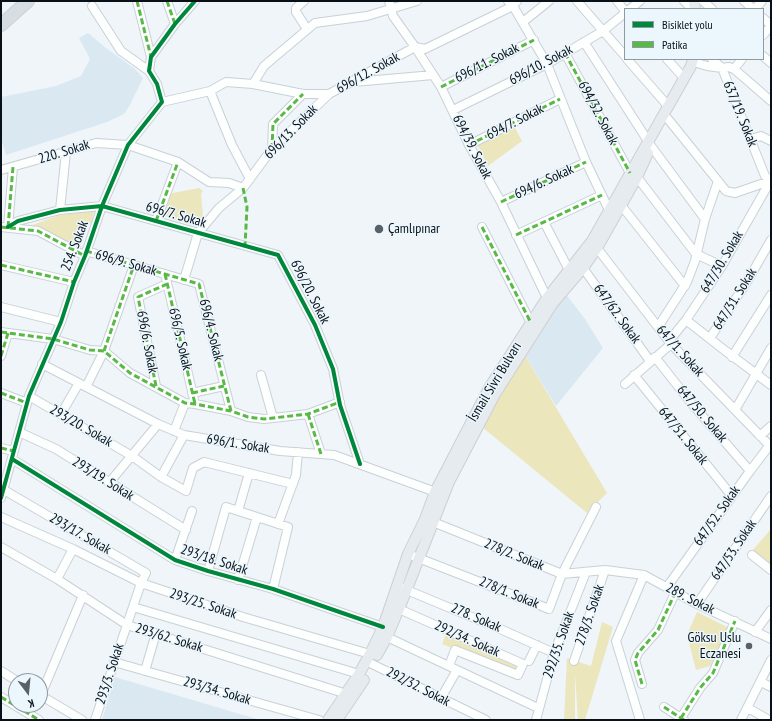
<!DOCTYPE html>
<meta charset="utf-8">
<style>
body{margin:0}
#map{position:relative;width:772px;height:721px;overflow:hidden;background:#eff5f9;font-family:"PT Sans Narrow",sans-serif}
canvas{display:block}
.frame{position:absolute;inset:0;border:2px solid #081117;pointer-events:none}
.legend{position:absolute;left:624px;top:8px;width:140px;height:52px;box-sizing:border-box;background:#ebf6fd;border:1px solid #909aa1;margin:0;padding:5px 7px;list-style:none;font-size:12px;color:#081117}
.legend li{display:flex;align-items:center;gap:8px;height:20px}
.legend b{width:20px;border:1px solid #909aa1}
.north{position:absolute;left:8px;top:673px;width:40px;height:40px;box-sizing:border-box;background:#ebf6fd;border:1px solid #909aa1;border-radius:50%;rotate:164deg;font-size:11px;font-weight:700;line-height:16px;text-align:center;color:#081117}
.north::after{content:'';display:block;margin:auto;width:14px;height:18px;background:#596166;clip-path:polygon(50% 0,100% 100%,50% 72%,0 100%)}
</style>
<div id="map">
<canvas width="772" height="721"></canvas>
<div class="frame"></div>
<ul class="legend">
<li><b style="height:5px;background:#00873e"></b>Bisiklet yolu</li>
<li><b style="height:5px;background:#58b947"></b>Patika</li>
</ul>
<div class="north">K</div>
</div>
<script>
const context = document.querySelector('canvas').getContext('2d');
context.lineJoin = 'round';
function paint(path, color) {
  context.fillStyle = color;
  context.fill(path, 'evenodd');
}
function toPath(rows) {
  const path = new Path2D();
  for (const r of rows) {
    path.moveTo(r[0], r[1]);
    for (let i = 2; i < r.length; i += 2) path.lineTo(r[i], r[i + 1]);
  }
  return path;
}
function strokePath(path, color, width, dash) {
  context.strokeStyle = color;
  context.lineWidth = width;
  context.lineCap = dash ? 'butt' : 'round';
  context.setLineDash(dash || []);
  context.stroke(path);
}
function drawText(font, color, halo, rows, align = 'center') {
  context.font = font + ' "PT Sans Narrow",sans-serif';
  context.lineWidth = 3;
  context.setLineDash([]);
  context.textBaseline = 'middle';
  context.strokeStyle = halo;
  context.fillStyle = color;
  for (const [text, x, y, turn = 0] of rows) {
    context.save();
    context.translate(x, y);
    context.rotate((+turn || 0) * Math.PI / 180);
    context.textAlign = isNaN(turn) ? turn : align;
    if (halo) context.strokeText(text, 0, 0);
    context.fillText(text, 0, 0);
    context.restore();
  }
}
paint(toPath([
 [88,33,106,48,135,69,143,78,130,105,124,114,107,122,6,155,1,139,1,97,56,86,81,76,90,59,79,38],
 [565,293,585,319,603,348,556,406,524,354],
 [115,677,260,720,102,720]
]), '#dae8f2');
paint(toPath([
 [514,126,522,141,488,166,477,144],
 [199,188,203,191,201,194,203,217,198,227,162,215,168,194],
 [94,211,91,223,84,227,79,241,82,250,32,225,60,215],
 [524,354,607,493,587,513,482,427],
 [771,529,771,566,752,551],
 [697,612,729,628,710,666,696,670,687,635],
 [602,622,613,627,585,720,578,720,575,674,575,720,564,720,567,658,591,666],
 [447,632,523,664,518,675,442,644]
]), '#ece6bd');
const minor = toPath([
 [137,1,151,57],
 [167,1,175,24],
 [304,1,296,8,296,12,307,29],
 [389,1,393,16,415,47,441,87,469,145,501,202,547,298],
 [508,1,513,6,547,64,586,162,609,210],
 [577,1,625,56],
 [617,1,625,11],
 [684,1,690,7],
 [703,1,712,9],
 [744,1,753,9],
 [92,6,121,51,149,71],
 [630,9,640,1],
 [755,9,762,1],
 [763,18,771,25],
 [523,22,549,1],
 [763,35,771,26],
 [584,42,648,141],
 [565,53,630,173],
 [763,56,771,63],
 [627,59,668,106],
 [667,59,684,78],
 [695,59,697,63,707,66,722,68,729,67,734,69,771,101],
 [712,59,722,68,765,176,771,180],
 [734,69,742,59],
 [354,82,433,75],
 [253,84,264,66,315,23,367,16,417,1],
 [441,87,534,40],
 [210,91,232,145,250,179],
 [162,102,210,91,226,82,253,84,303,94,329,94,415,47,425,49,513,6,517,1],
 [453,110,547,64,603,31,625,13],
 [668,119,726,191,735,193,761,184,769,184],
 [751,139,761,136,771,141],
 [469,145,560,99],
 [651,146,705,219],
 [272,149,273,124,303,94],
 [1,170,96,143,128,145,178,162,209,182,229,183,243,188,272,149,329,94],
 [637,177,696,254,722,266],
 [501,202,586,162],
 [621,205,685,286],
 [60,210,66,152],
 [156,221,178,162],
 [544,222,569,270],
 [1,227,38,231,85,256],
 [8,227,18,221,60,210,102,206,278,255,315,325,333,369,340,405,360,464],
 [8,227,13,167],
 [482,227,531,323],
 [516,235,602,195],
 [597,248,671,344,771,447],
 [86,251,199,284,231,411],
 [1,265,74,282],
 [583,268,650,361],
 [165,274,195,404],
 [184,280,198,233,219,208,243,188],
 [1,307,61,322],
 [686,320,723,349,771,385],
 [658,327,687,282,695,261,705,219,718,181],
 [1,332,53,339,90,350,104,351,130,373,185,403,195,404,231,411,248,417,264,419,308,414,340,402],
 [710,338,748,280,771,240],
 [669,341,686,320,722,266,771,180],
 [1,356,8,333],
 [655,357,692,404,750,471],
 [732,357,771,295],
 [42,364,158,424,184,435,280,451,334,455,441,494],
 [261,375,273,418],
 [634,375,732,496],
 [625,384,671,344],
 [156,386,138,297,167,284],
 [86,387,104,351,134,265],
 [1,393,27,403],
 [192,393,224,386],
 [29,396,132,456,161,477,186,491,193,468,204,462,293,484],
 [735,410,771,348],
 [61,414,79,383],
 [308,414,321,454],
 [174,431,185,403],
 [19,432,56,449,186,530],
 [760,436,771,426],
 [1,448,14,451],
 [12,459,175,560,208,571,273,589,383,627],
 [161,477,184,435],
 [109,483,158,424],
 [4,490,146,573,141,583,95,720],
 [1,498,29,396,61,322,74,282,85,256,102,206,128,145,162,102,157,84,149,71,151,57,175,24,195,1],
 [238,511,249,473],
 [1,517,73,549],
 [428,520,562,574,605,570,644,575,697,604,771,639],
 [278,524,296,475,298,452],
 [1,547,57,579,127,625,350,695],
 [408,554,549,609,562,574,596,507],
 [752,555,771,570],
 [175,560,192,511],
 [208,571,226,507,288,527,273,589],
 [57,579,73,549,141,583,243,617,370,654],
 [238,580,257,517],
 [667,587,750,471,769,446],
 [402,588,498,628,554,653],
 [697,604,771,496],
 [133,607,359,674],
 [399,609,523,664,518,675,455,650,449,666],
 [755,632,771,610],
 [387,637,538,708],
 [529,661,537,645],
 [574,661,605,570],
 [114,662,319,720],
 [372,664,486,720],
 [1,671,17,681],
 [145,671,156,633],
 [761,682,771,687],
 [642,684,635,660,638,653,658,630,675,593],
 [40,695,82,720],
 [41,695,83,595],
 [1,697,39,720],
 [441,698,457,670],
 [664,707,684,720],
 [748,708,769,720],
 [681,718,700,688,713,673,735,621],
 [536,720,554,653,586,572],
 [640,720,616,641,644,575],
 [741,720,771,660]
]);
const major = toPath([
 [694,1,695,9],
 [377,655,387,637,401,604,449,482,495,394,553,303,583,268,597,248,637,177,648,153],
 [328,720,359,674,370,654,383,627,408,554,425,519,435,492,489,388,547,298,592,241,691,66,693,59],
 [337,720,364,680]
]);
const highway = toPath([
 [1,25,28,1]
]);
strokePath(minor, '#c9d1d6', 10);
strokePath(major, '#cdd0d3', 12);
strokePath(highway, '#cdd0d3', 14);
strokePath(minor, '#fdfefe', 8);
strokePath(major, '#e5ebef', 10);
strokePath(highway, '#d6dee4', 12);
strokePath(toPath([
 [137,1,151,57],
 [167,1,175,24],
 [565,53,630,173],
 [441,87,534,40],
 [469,145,560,99],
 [272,149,273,124,303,94],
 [243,188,247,207,245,246],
 [501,202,586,162],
 [156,221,178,162],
 [1,227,38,231,85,256],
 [8,227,13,167],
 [482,227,531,323],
 [516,235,602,195],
 [86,251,199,284,231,411],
 [1,265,74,282],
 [165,274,195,404],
 [1,332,53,339,90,350,104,351,130,373,185,403,195,404,231,411,248,417,264,419,308,414,340,402],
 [104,351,134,265],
 [1,356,8,333],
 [156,386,138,297,167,284],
 [1,393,27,403],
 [192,393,224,386],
 [308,414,321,454],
 [1,448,14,451],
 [642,684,635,660,638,653,658,630,675,593],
 [1,697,39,720],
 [664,707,684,720],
 [681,718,700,688,713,673,735,621]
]), '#58b947', 3, [6, 3]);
strokePath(toPath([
 [8,227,18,221,60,210,102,206,278,255,315,325,333,369,340,405,360,464],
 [12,459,175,560,208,571,273,589,383,627],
 [1,498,29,396,61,322,74,282,85,256,102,206,128,145,162,102,157,84,149,71,151,57,175,24,195,1]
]), '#00873e', 4);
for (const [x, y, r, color] of [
 [379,229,5,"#596166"],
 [749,646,4,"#596166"]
]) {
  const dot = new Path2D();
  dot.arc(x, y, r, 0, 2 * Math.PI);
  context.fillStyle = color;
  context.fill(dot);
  strokePath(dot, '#ebf6fd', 1.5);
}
drawText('14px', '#081117', '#ebf6fd', [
 ["696/11. Sokak",487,63,-27],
 ["696/10. Sokak",541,65,-28],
 ["696/12. Sokak",368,73,-29],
 ["694/32. Sokak",598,113,62],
 ["637/19. Sokak",740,114,68],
 ["694/7. Sokak",515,122,-27],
 ["696/13. Sokak",291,132,-46],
 ["694/39. Sokak",472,147,63],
 ["220. Sokak",64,152,-17],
 ["694/6. Sokak",544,182,-25],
 ["696/7. Sokak",176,215,16],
 ["254. Sokak",75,246,-69],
 ["647/30. Sokak",722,262,-59],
 ["696/9. Sokak",126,263,16],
 ["696/20. Sokak",310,292,63],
 ["647/31. Sokak",735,299,-58],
 ["647/62. Sokak",617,314,54],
 ["696/4. Sokak",211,330,76],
 ["696/5. Sokak",180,339,77],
 ["696/6. Sokak",147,342,79],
 ["647/1. Sokak",680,351,48],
 ["İsmail Sivri Bulvarı",495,382,-59],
 ["647/50. Sokak",702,414,50],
 ["293/20. Sokak",81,426,30],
 ["647/51. Sokak",683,436,51],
 ["696/1. Sokak",238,444,9],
 ["293/19. Sokak",103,479,32],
 ["647/52. Sokak",717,516,-55],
 ["293/17. Sokak",80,534,30],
 ["647/53. Sokak",734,550,-56],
 ["278/2. Sokak",514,555,22],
 ["293/18. Sokak",214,560,18],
 ["278/1. Sokak",509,593,22],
 ["289. Sokak",690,599,27],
 ["293/25. Sokak",203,604,18],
 ["278/3. Sokak",590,615,-71],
 ["278. Sokak",476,618,23],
 ["293/62. Sokak",169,638,17],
 ["292/34. Sokak",467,639,24],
 ["292/35. Sokak",559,645,-71],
 ["293/3. Sokak",110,674,-72],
 ["292/32. Sokak",418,687,27],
 ["293/34. Sokak",217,691,16]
]);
drawText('14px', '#081117', '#ebf6fd', [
 ["Çamlıpınar",388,229],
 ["Göksu Uslu",741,638,"right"],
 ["Eczanesi",741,654,"right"]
], 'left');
</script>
